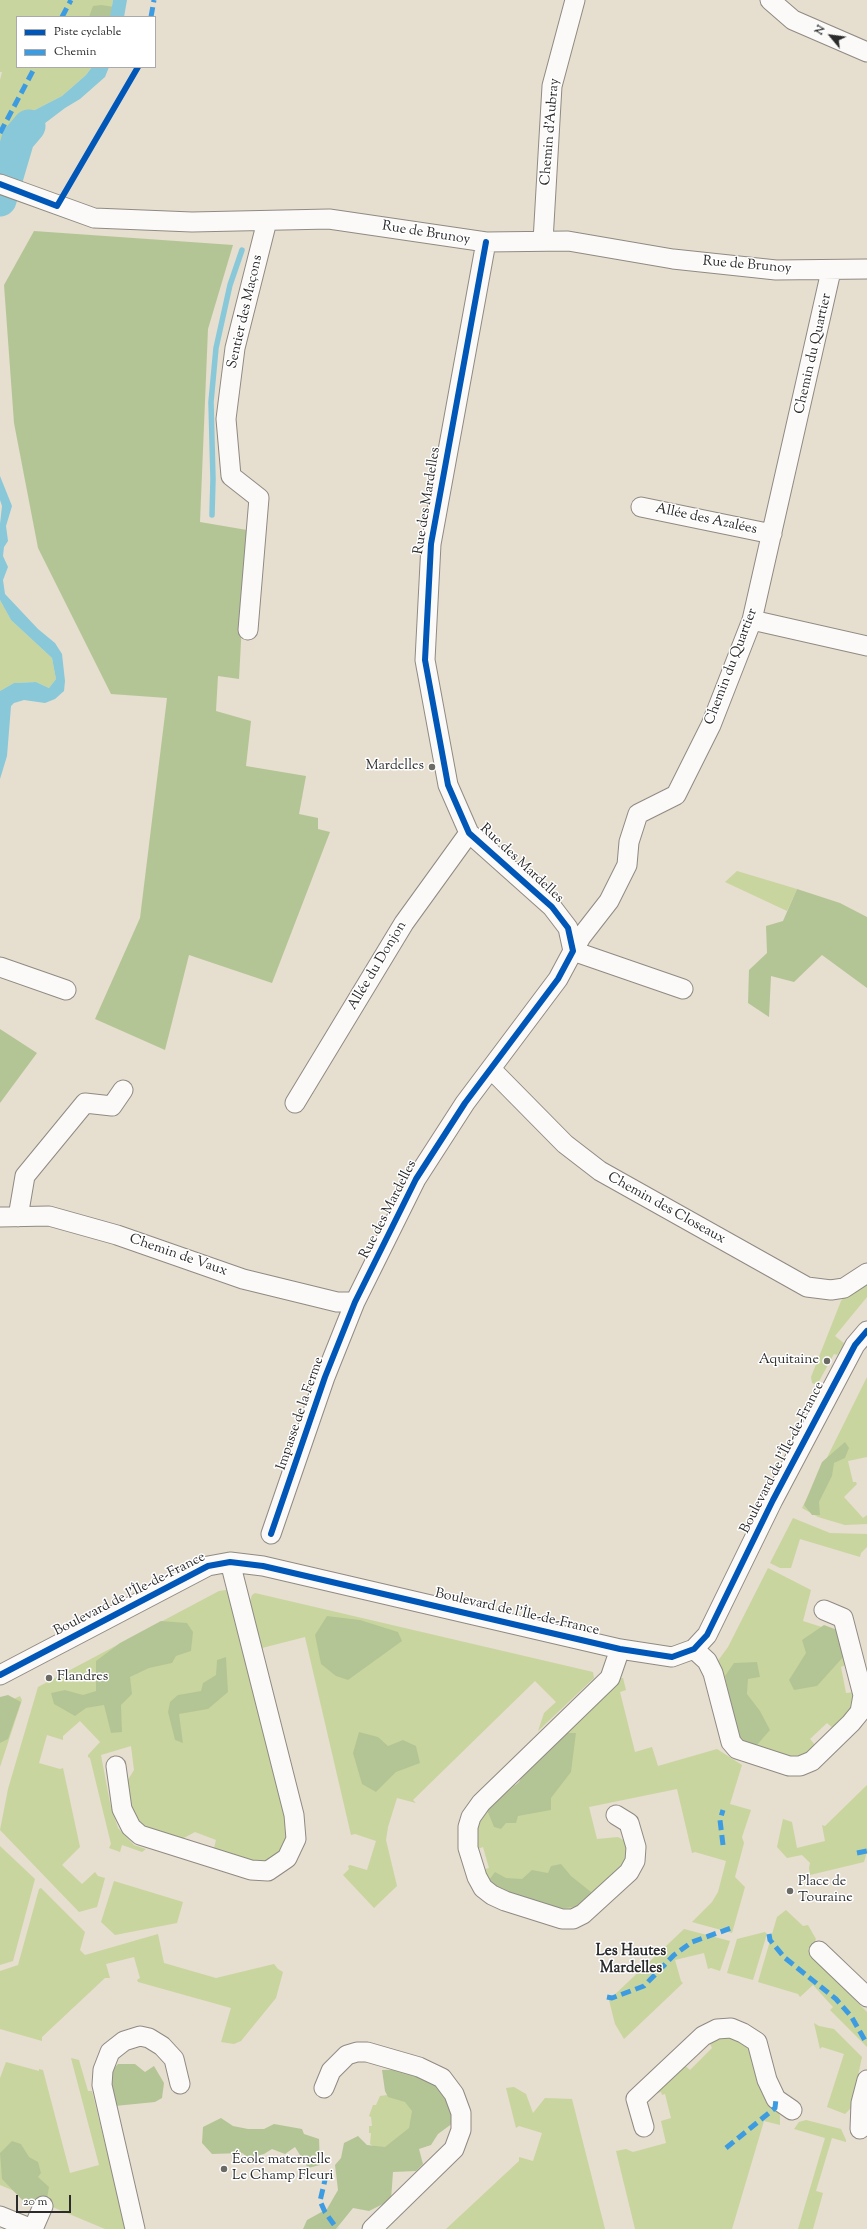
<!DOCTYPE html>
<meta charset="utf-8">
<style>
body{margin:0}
#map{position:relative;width:867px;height:2229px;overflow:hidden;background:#e6decf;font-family:"Sorts Mill Goudy",serif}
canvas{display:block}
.legend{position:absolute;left:16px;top:16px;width:140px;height:52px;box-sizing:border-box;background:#fff;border:1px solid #aaa;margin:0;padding:5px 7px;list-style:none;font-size:12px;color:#2b2b2b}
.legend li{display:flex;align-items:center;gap:8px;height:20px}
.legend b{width:20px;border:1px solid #aaa}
.north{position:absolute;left:811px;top:16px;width:40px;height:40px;-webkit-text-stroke:3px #fff;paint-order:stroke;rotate:299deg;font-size:11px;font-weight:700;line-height:16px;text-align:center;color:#2b2b2b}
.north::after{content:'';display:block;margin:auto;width:14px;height:18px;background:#2b2b2b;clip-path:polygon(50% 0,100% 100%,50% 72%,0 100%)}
.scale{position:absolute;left:16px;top:2195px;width:55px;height:18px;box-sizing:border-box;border:2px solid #2b2b2b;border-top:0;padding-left:5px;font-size:12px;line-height:14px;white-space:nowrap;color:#2b2b2b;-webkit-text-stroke:3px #fff;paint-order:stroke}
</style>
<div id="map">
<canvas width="867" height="2229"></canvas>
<ul class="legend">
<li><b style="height:5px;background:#0057b8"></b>Piste cyclable</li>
<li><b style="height:5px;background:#3d9ce1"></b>Chemin</li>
</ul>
<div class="north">N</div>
<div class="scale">20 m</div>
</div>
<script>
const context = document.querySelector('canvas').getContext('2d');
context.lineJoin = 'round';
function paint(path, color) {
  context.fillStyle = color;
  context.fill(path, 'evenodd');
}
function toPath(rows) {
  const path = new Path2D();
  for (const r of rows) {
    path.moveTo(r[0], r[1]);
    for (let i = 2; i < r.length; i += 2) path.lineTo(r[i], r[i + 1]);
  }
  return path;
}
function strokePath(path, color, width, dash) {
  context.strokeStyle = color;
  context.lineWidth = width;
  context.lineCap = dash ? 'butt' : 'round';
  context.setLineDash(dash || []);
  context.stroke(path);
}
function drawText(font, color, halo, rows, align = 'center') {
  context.font = font + ' "Sorts Mill Goudy",serif';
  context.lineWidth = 3;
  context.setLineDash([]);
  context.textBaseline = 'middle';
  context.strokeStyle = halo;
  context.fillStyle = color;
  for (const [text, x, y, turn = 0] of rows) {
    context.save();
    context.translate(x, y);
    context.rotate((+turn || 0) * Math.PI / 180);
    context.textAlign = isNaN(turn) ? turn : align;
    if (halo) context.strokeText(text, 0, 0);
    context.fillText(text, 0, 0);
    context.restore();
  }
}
paint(toPath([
 [0,0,113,0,110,17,17,17,17,67,92,67,86,75,62,96,31,112,6,154,8,165,0,163,0,80,2,72,0,72],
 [0,600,11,620,52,658,56,679,49,688,36,682,14,683,0,691],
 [737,871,797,889,787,911,725,882],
 [867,1281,867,1297,835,1336,845,1344,837,1355,834,1354,817,1385,812,1383,811,1377,841,1301,846,1295],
 [867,1377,867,1457,848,1461,853,1482,856,1482,857,1484,844,1497,863,1518,867,1515,867,1524,845,1525,818,1517,802,1508],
 [793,1518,830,1533,867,1534,867,1547,861,1553,860,1557,800,1539,791,1568,780,1568,770,1563],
 [768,1568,811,1590,803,1621,831,1630,850,1663,841,1667,846,1693,855,1692,853,1710,835,1730,827,1723,810,1739,817,1747,806,1755,787,1756,737,1741,717,1662,728,1647],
 [226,1590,231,1593,290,1827,287,1844,280,1854,267,1862,254,1863,213,1852,216,1840,195,1832,178,1841,145,1830,133,1818,126,1783,134,1770,131,1746,101,1755,110,1803,118,1828,134,1845,146,1849,142,1852,122,1845,120,1852,109,1848,111,1844,90,1758,88,1757,88,1755,100,1742,80,1721,63,1736,63,1740,47,1735,39,1763,60,1769,63,1768,80,1847,62,1865,82,1884,95,1872,98,1876,105,1878,97,1907,79,1912,0,1830,8,1789,38,1687,219,1591],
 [255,1593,593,1672,594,1678,538,1731,544,1713,556,1702,535,1681,413,1800,416,1803,397,1798,388,1827,386,1840,397,1886,374,1908,343,1875,349,1869,348,1866,350,1865,367,1870,376,1841,355,1834,351,1835,305,1637,262,1648,250,1601,252,1595],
 [621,1678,623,1678,626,1690,620,1692,635,1752,652,1747,658,1766,717,1749,742,1765,730,1804,751,1810,742,1837,744,1843,735,1877,745,1887,732,1933,692,1922,712,1902,718,1892,726,1861,695,1852,692,1853,677,1789,589,1807,597,1839,618,1837,625,1841,628,1849,626,1865,575,1910,565,1913,485,1879,481,1870,489,1868,483,1847,475,1850,478,1818,512,1782,519,1788,529,1765],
 [20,1696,22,1700,0,1767,0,1706],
 [867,1785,867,1852,864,1862,810,1875,809,1868,810,1863,802,1855,787,1858,777,1847,783,1819,792,1822,797,1848,825,1841,822,1825,825,1826],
 [0,1846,35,1879,13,1961,0,1965],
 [114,1881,183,1902,177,1923,115,1935,101,1922],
 [41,1888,85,1932,80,1950,85,1955,158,1934,164,1963,216,1978,274,1964,278,1969,283,1972,276,1998,241,2041,234,2044,221,2042,231,2008,138,1982,137,1980,140,1978,134,1957,106,1964,110,1978,105,1978,42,2037,42,2041,0,2029,0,1971,18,1965,39,1889],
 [786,1910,803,1926,808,1925,816,1939,812,1948,815,1960,867,2012,867,2047,830,2010,833,2007,813,1985,800,1997,798,1994,758,1982,777,1917],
 [684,1929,730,1941,720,1971,711,1968,708,1969,704,1953,675,1960,681,1981,683,1983,624,2039,615,2024,609,2000],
 [765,1932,767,1934,753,1980,727,1973,737,1939],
 [814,2023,819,2026,834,2029,862,2057,851,2108,845,2114,827,2107,844,2054,822,2047,820,2049],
 [726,2034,749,2045,780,2116,780,2125,764,2121,732,2229,635,2229,616,2151,626,2149,633,2152,666,2143,661,2121,671,2118,665,2094,662,2095,661,2092,655,2094,682,2063,690,2070,712,2048,708,2040],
 [71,2058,79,2060,88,2091,92,2091,126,2229,105,2229,0,2185,0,2078,6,2062,39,2071,39,2069,43,2070,70,2173,99,2165],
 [514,2087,526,2094,533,2113,545,2098,572,2099,605,2229,446,2229,519,2161,519,2157,533,2161,542,2133,519,2126,516,2128,506,2088],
 [401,2093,424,2116,390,2157,370,2144,371,2133,369,2133,369,2126,372,2126,371,2117,369,2116,373,2105,376,2105,380,2096],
 [806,2120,841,2129,846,2140,846,2142,832,2138,816,2191,823,2193,813,2229,798,2229,825,2138,794,2129,799,2122]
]), '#c9d59e');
paint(toPath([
 [101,5,115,7,119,17,89,17,93,6],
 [34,231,233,245,208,329,200,522,247,530,239,679,218,676,216,711,251,721,246,766,306,776,299,814,318,818,318,829,330,832,272,983,189,955,165,1050,95,1019,140,918,167,698,111,694,38,548,14,423,4,285],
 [797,889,840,903,867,917,867,988,822,955,794,982,771,976,769,1017,748,1003,749,970,767,953,766,926,783,921],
 [0,1029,37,1053,0,1103],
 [845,1442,849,1448,845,1458,834,1463,832,1476,819,1502,820,1515,812,1515,804,1505,822,1462],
 [327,1616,360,1620,398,1632,402,1641,348,1680,336,1676,321,1664,315,1635],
 [161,1621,187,1623,193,1632,191,1651,176,1656,172,1663,149,1668,130,1677,132,1694,121,1705,122,1732,111,1733,104,1705,86,1708,75,1716,54,1704,51,1693,65,1690,83,1695,96,1691,96,1661,120,1643],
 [824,1625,840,1631,845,1655,817,1686,794,1690,789,1680,806,1653,802,1640],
 [226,1657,228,1692,208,1709,179,1714,183,1743,175,1740,168,1712,170,1702,178,1695,201,1691,203,1683,216,1675,217,1660],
 [757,1662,760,1677,748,1679,747,1694,760,1711,770,1730,756,1746,735,1743,726,1710,731,1703,725,1676,734,1663],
 [8,1695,21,1702,8,1739,0,1743,0,1697],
 [359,1732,378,1737,388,1746,403,1740,416,1746,420,1763,396,1772,376,1792,362,1784,353,1753],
 [562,1733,576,1733,571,1772,551,1798,551,1810,518,1816,516,1823,506,1823,501,1829,494,1827,487,1810,519,1782,529,1762],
 [561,1864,571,1876,591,1892,586,1905,565,1908,545,1907,509,1896,486,1884,495,1872,506,1878,522,1879,532,1870,548,1873,551,1866],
 [118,2064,135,2064,145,2072,154,2066,164,2083,162,2098,155,2102,115,2106,99,2084],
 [415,2069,449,2095,457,2120,438,2134,431,2145,419,2149,423,2164,416,2171,393,2172,391,2200,369,2211,353,2208,336,2229,303,2229,307,2220,327,2209,338,2190,335,2165,341,2158,344,2143,358,2136,367,2145,385,2147,409,2128,412,2111,405,2102,388,2097,385,2091,382,2070],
 [221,2118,233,2126,248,2129,264,2129,274,2124,302,2129,304,2134,319,2139,320,2165,308,2168,295,2147,285,2154,272,2149,264,2154,249,2158,242,2153,212,2154,202,2143,203,2127],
 [12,2141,21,2144,29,2157,38,2162,41,2173,38,2177,49,2187,46,2204,40,2209,26,2204,2,2179,0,2153]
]), '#b4c595');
paint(toPath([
 [113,0,127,0,124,17,110,17],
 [92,67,109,67,105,77,80,99,65,108,28,136,21,144,20,155,14,168,8,165,6,154,12,137,31,112,62,96,86,75],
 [0,476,12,506,6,526,8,541,4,547,3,556,8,567,3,580,5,594,38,629,55,643,62,654,65,681,64,691,55,699,45,703,24,700,14,703,11,706,7,756,0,779,0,691,14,683,36,682,49,688,56,679,52,658,11,620,0,600,0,524,2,506,0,500]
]), '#88c8d9');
strokePath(toPath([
 [212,515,213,479,211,402,216,348,230,285,242,250]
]), '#88c8d9', 5.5);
strokePath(toPath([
 [0,200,18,139,29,126]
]), '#88c8d9', 33);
const minor = toPath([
 [770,0,793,20,867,52],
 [0,184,94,218,192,222,329,219,486,242,568,241,673,259,776,270,867,269],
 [543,241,552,86,575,0],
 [641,507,772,534],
 [752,620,867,646],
 [248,630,259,498,231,476,226,419,235,348,267,221],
 [0,967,66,990],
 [683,989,573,951,581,937,609,901,627,865,629,842,638,814,676,795,711,725,752,620,831,271],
 [491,1069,565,1144,600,1171,807,1287,831,1290,844,1288,867,1273],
 [295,1103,404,923,469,833],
 [0,1217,49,1216,117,1235,243,1279,337,1302,355,1302],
 [18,1217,25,1176,85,1103,112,1106,123,1090],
 [271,1534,325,1377,355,1302,416,1179,465,1103,558,979,573,951,568,928,552,907,469,833,448,785,425,660,431,544,486,242],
 [694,1649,707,1661,713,1673,731,1742,737,1749,789,1766,800,1766,812,1761,851,1723,860,1712,863,1695,843,1618,824,1610],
 [0,1675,208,1566,230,1562,263,1566,620,1649,672,1657,694,1649,707,1635,773,1500,855,1345,867,1331],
 [116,1766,122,1809,131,1827,140,1835,251,1870,268,1871,287,1858,296,1839,294,1815,230,1562],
 [616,1815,629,1823,636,1847,635,1861,629,1872,583,1914,573,1919,562,1919,505,1901,492,1895,483,1888,477,1877,468,1848,468,1827,471,1817,481,1803,610,1678,620,1649],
 [819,1951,867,1997],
 [324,2088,331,2071,347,2055,357,2052,367,2052,419,2067,442,2078,454,2094,461,2113,461,2130,454,2149,372,2229],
 [644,2127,636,2099,703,2036,717,2029,731,2028,743,2033,757,2042,767,2080,776,2099,792,2110],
 [860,2129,861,2103,867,2080],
 [0,2216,32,2229],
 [33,2229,43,2206],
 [135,2229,102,2085,103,2070,110,2052,124,2041,140,2036,149,2038,162,2046,174,2059,180,2084]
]);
strokePath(minor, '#8f8a83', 21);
strokePath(minor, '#fbfaf8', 19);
strokePath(toPath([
 [62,17,71,0],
 [151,17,154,0],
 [0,133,35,67],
 [723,1845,720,1820,723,1810],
 [857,1853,867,1851],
 [769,1934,770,1940,785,1958,836,1999,851,2016,867,2044],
 [607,1997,612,1998,644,1986,674,1955,692,1942,734,1927],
 [726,2148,775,2108,776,2099],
 [321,2176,325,2180,320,2201,325,2212,337,2229]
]), '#3d9ce1', 5, [10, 5]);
strokePath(toPath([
 [0,184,57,206,138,67],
 [271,1534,325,1377,355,1302,416,1179,465,1103,558,979,573,951,568,928,552,907,469,833,448,785,425,660,431,544,486,242],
 [0,1675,208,1566,230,1562,263,1566,620,1649,672,1657,694,1649,707,1635,773,1500,855,1345,867,1331]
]), '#0057b8', 6);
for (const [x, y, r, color] of [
 [432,767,4,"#6c6a64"],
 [827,1361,4,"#6c6a64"],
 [49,1678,4,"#6c6a64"],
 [790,1891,4,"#6c6a64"],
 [224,2169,4,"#6c6a64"]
]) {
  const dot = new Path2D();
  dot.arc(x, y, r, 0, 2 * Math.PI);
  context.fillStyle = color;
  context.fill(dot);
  strokePath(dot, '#fff', 1.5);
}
drawText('14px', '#2b2b2b', '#fff', [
 ["Chemin d'Aubray",551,132,-85],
 ["Rue de Brunoy",426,234,9],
 ["Rue de Brunoy",747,266,5],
 ["Sentier des Maçons",246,312,-77],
 ["Chemin du Quartier",814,354,-77],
 ["Rue des Mardelles",428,501,-81],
 ["Allée des Azalées",706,520,12],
 ["Chemin du Quartier",732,667,-69],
 ["Rue des Mardelles",521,864,43],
 ["Allée du Donjon",378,966,-59],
 ["Chemin des Closeaux",666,1209,29],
 ["Rue des Mardelles",389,1210,-63],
 ["Chemin de Vaux",178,1256,19],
 ["Impasse de la Ferme",301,1414,-71],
 ["Boulevard de l'Île-de-France",783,1458,-63],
 ["Boulevard de l'Île-de-France",130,1595,-27],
 ["Boulevard de l'Île-de-France",517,1613,13]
]);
drawText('14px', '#2b2b2b', '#fff', [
 ["Mardelles",424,767,"right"],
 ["Aquitaine",819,1361,"right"],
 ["Flandres",57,1678],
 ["Place de",798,1883],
 ["Touraine",798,1899],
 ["École maternelle",232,2161],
 ["Le Champ Fleuri",232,2177]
], 'left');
drawText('bold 15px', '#2b2b2b', '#fff', [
 ["Les Hautes",631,1952],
 ["Mardelles",631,1969]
]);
</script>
